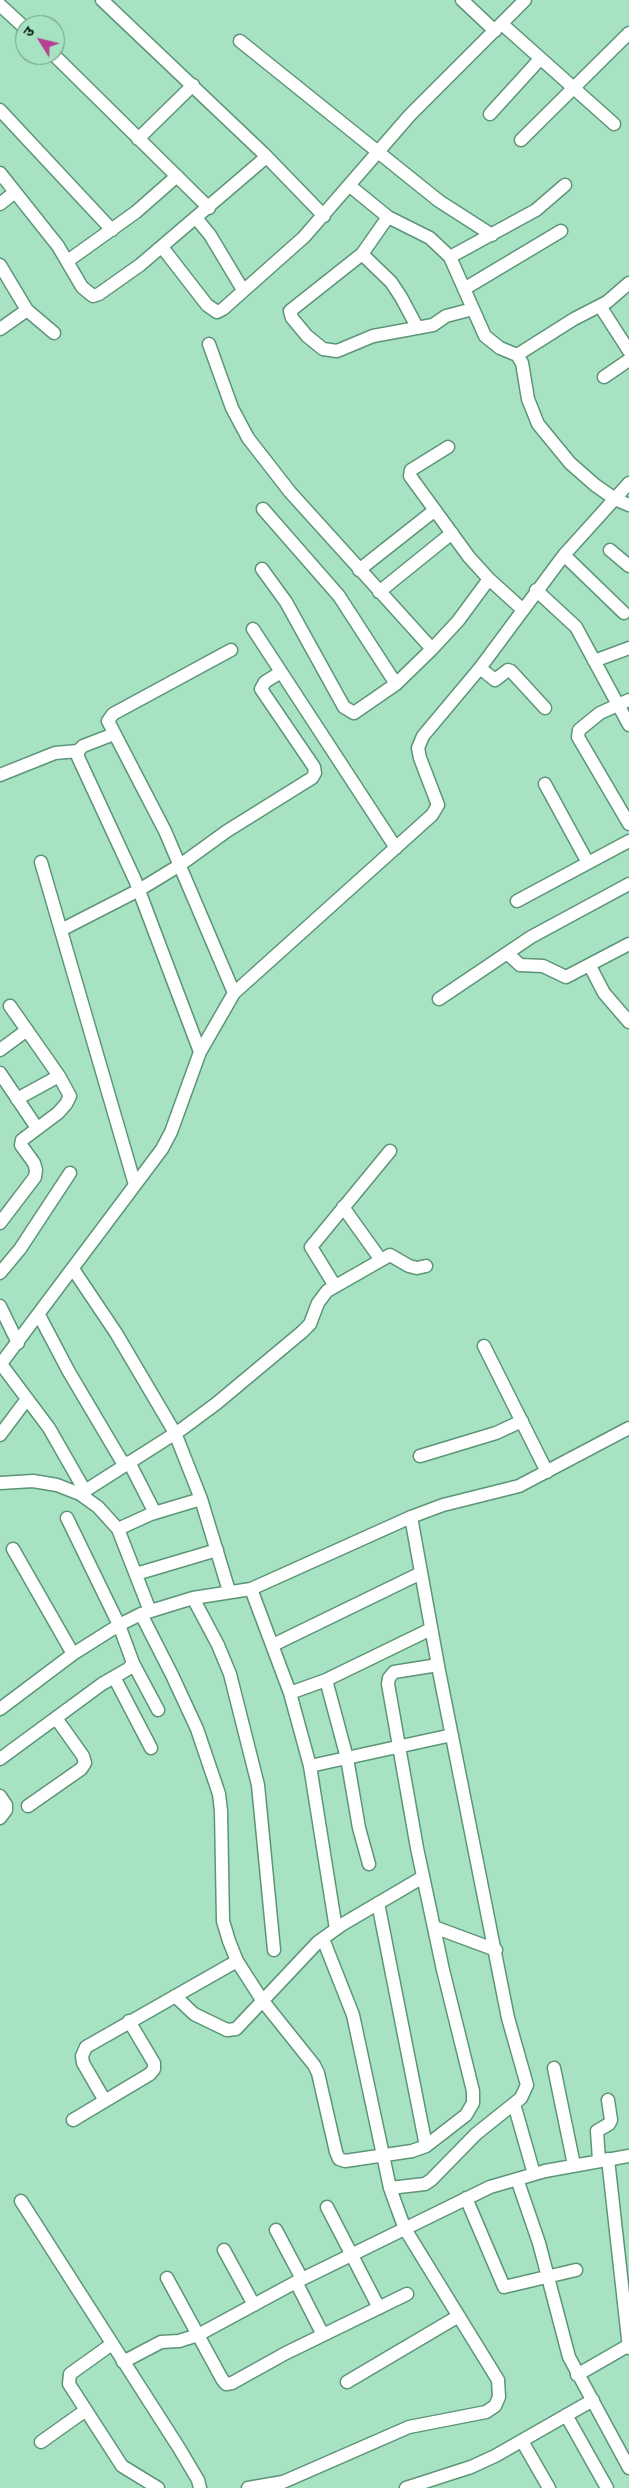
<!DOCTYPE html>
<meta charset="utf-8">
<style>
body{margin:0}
#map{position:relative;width:629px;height:2488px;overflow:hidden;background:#a7e3c2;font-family:"Open Sans","Noto Sans Devanagari",sans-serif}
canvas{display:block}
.north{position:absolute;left:15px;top:15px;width:50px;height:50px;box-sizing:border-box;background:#a7e3c2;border:1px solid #67957c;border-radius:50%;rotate:306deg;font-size:14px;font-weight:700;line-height:20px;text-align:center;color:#071f14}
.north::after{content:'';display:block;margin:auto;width:18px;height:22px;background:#b63f94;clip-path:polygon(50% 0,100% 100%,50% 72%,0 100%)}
</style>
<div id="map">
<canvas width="629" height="2488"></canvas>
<div class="north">उ</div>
</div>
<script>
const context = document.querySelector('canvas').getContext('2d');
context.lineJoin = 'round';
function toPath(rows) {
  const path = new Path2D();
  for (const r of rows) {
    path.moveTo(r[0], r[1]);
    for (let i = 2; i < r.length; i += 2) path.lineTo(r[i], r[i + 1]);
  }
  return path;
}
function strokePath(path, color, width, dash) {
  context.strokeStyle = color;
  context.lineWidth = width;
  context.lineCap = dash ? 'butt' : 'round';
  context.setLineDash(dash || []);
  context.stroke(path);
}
const minor = toPath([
 [462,0,495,31],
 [0,5,25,28],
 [502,24,614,124],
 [240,41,439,201,492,235],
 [54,55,209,208],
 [0,110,112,230],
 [490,114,540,59],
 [138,139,193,85],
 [521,140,629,33],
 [263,153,324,216],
 [0,173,58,246,82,287,93,296,99,294,140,265,264,159,263,153,102,0],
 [350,186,388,217,430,238,450,257,485,336,500,348,517,355,522,363,528,399,538,424,570,463,595,485,615,499,629,505],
 [0,204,15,192],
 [388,217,362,254,290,311,292,318,307,336,323,349,337,351,373,336,433,325,446,316,473,309],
 [196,218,210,235,243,290],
 [162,247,207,305,217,312,223,309,304,237,410,115,525,0],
 [362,254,391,282,401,297,417,327],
 [450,257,536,210,565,185],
 [69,260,136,212,177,176],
 [0,265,27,310,54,333],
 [464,289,561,231],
 [600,306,629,351],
 [0,329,27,310],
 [209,344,232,408,248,438,290,492,432,649],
 [517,355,574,319,607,302,629,283],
 [604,377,629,360],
 [448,447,411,470,410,476,469,557,489,579,522,609],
 [263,509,339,596,396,684],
 [610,550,629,566],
 [564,555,624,613],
 [262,569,286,602,344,707,354,713,396,684,432,649,458,621,489,579],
 [359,570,435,510],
 [536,590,576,627,629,725],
 [379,592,452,533],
 [253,629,396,848],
 [231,650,113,714,108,721,165,831,234,993],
 [594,661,629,648],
 [480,668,495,680,508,670,511,671,545,708],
 [629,700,600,713,579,730,578,737,629,824],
 [114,734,83,746,78,751,78,757,135,880,200,1052],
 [0,775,55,753,78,751],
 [545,784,588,863],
 [41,862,135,1185],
 [517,901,629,841],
 [61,930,139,890,180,865,227,831,312,778,315,773,314,767,261,689,265,682,281,672],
 [507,953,520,965,543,966,566,977,629,944],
 [590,966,604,993,629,1022],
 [439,999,531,937,629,884],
 [0,1050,27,1030],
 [0,1073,37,1128],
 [17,1099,59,1076],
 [343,1207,381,1260],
 [0,1223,35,1177,36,1170,34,1163,21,1145,22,1140,58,1113,66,1104,70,1096,59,1076,10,1006],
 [73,1269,116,1333,175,1433,201,1499,229,1591],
 [0,1273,20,1249,70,1173],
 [335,1286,311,1247,390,1151],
 [0,1306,18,1343],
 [39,1315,69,1372,124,1465],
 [484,1346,547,1472],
 [1,1364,49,1428,85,1491],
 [0,1365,162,1149,171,1132,200,1052,234,993,432,815,438,805,420,758,418,748,423,736,480,668,564,555,629,483],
 [0,1435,27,1399],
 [420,1456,496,1433,522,1421],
 [129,1462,155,1513],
 [0,1483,33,1481,57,1485,80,1494,98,1507,118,1529,150,1611],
 [80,1494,182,1429,217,1403,302,1332,310,1324,318,1303,327,1291,390,1255,409,1266,417,1268,426,1266],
 [118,1529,151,1514,201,1499],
 [13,1549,73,1654],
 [136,1574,217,1550],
 [251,1589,290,1693,310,1766,336,1929],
 [193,1598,218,1645,230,1674,258,1785,274,1950],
 [141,1614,172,1675,197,1729,219,1794,221,1811,223,1921,229,1941,237,1961,262,2000,314,2065,318,2073,336,2152,339,2159,345,2161,412,2151,426,2146,466,2115,473,2103,473,2091,443,1970,417,1848,388,1684,389,1678,394,1672,438,1665],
 [273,1645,421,1573],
 [133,1663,158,1710],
 [114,1677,151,1748],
 [326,1680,347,1758,359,1828,369,1864],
 [290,1693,326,1680,431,1629],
 [0,1709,73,1654,119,1625,141,1614,193,1598,251,1589,411,1517,443,1505,519,1486,629,1428],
 [0,1759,102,1684,128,1669,133,1663,119,1625,67,1518],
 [310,1766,452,1735],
 [0,1796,6,1805,6,1810,0,1818],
 [28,1806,81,1769,85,1763,83,1756,56,1718],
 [378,1903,426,2146],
 [434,1927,496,1950],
 [175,1996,194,2014,227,2030,236,2029,318,1942,343,1924,423,1877],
 [554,2068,574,2165],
 [105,2101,83,2063,82,2056,86,2047,237,1961],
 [514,2104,534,2174],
 [73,2120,150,2074,154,2069,154,2063,129,2021],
 [608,2159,629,2348],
 [599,2160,597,2131,609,2124,611,2120,608,2100],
 [517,2179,539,2243,569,2357,629,2468],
 [390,2188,425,2184,431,2180,476,2134,521,2098,527,2085,508,2018,439,1671,411,1517],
 [466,2198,504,2287,576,2270],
 [21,2201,179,2448,198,2480,200,2488],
 [327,2207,379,2308],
 [276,2230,302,2279],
 [224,2250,254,2305],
 [167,2278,222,2379,226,2384,232,2383,286,2353,407,2294],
 [296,2282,323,2335],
 [112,2344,70,2374,69,2384,122,2466,158,2488],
 [123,2362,161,2342,179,2341,198,2335,296,2282,490,2187,545,2171,629,2156],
 [577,2375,629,2345],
 [347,2382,457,2317],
 [566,2415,607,2488],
 [522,2441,549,2488],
 [41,2442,86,2410],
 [248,2488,283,2482,409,2427,486,2412,495,2406,499,2397,498,2380,405,2229,399,2213,390,2188,353,2015,323,1939],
 [406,2488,471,2467,495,2456,593,2400]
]);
strokePath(minor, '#5c9577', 15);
strokePath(minor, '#fff', 12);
</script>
